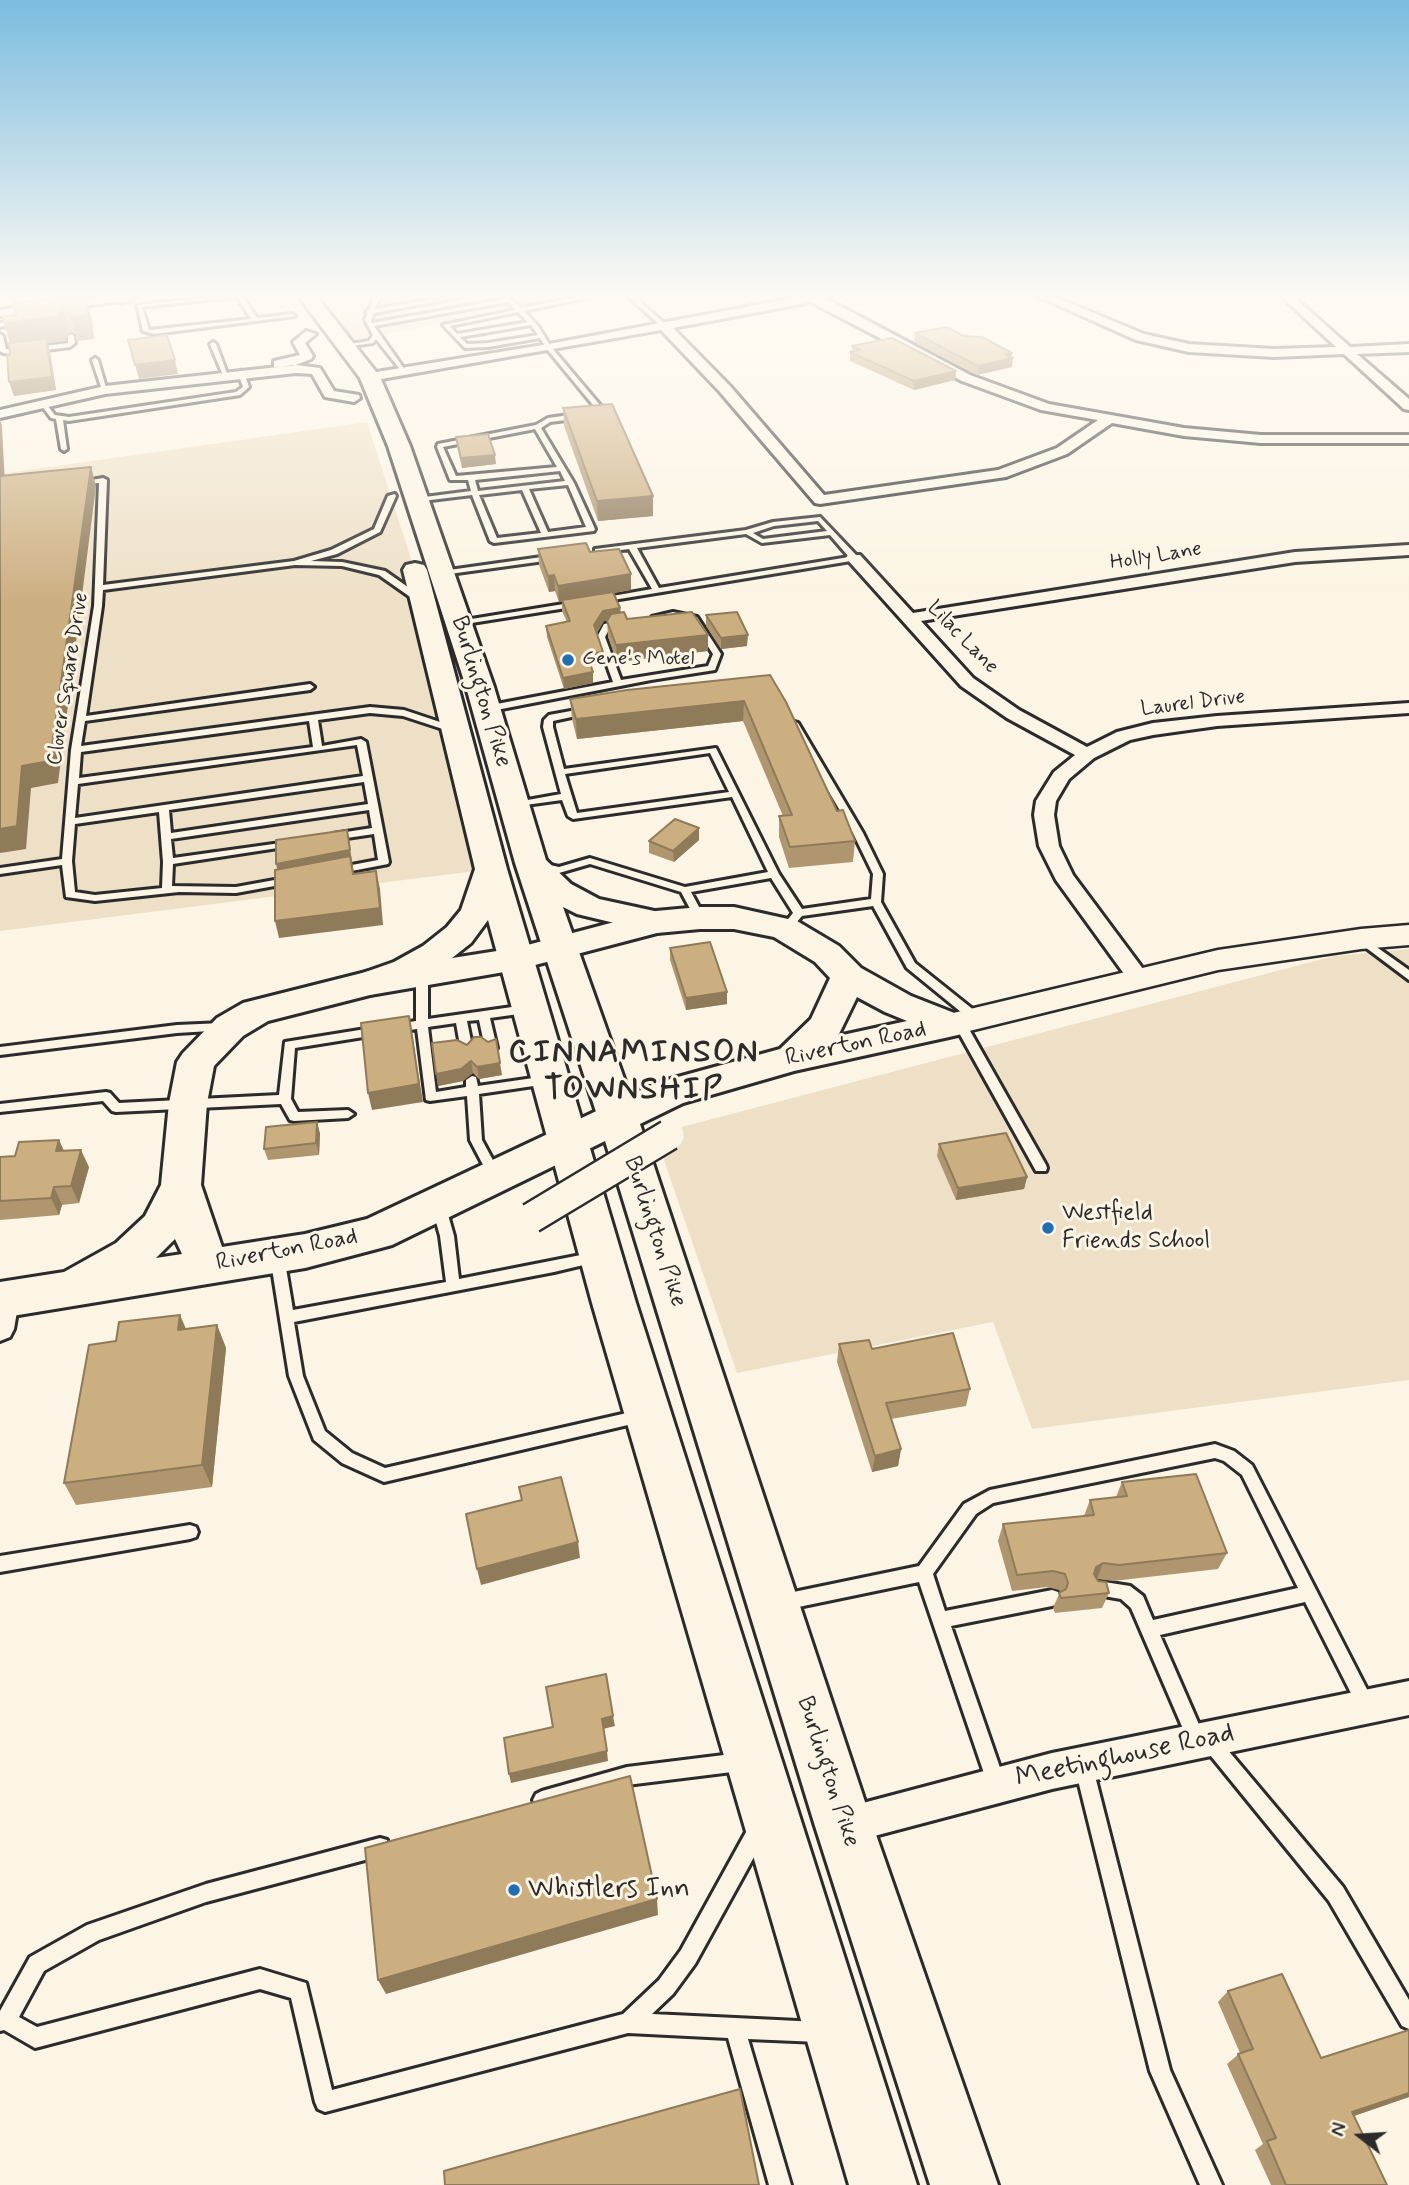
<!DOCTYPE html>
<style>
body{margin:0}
#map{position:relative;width:1409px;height:2185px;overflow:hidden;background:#fcf5e5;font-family:Mynerve,sans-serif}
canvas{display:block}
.north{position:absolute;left:1325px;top:2101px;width:70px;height:70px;-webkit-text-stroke:5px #fcf5e5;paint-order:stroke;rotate:287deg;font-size:19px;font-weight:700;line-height:28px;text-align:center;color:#2b2b2b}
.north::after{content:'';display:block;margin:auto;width:24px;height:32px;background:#2b2b2b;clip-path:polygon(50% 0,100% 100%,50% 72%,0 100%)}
</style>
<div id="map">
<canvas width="1409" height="2185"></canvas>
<div class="north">N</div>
</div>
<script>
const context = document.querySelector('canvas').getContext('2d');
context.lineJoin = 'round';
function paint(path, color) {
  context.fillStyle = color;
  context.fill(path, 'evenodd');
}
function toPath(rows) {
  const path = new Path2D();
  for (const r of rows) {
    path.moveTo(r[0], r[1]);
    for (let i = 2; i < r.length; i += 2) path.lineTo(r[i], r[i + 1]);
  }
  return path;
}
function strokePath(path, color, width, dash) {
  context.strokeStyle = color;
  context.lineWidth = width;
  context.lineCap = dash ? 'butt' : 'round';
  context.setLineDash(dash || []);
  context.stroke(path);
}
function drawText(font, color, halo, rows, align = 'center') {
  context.font = font + ' Mynerve,sans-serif';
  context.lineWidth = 6;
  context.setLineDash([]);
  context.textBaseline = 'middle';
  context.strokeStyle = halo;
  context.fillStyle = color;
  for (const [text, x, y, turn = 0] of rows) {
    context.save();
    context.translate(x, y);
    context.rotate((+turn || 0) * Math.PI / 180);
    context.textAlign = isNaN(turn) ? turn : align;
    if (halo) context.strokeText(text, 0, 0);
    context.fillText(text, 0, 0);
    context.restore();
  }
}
paint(toPath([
 [308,297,580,297,343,342],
 [367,422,425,602,491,869,0,931,0,474],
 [1409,949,1409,1380,1032,1429,993,1322,737,1373,655,1134,1334,956]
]), '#eee0c7');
const lane = toPath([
 [212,297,234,297,142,307,149,330,251,319,237,297,243,297,257,318,292,314,295,316,154,334,143,331,137,305,212,297],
 [374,297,380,297,375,309,446,297,460,297,374,313,371,320,372,323,505,299,503,297,509,297,521,308,578,297,590,297,524,311,538,326,551,347,605,411,599,416,550,422,541,428,574,483,595,529,594,531,494,543,490,541,472,495,414,502,414,498,417,498,471,491,468,480,450,480,437,447,438,444,536,425,548,418,598,411,547,349,540,338,488,347,465,348,443,325,515,310,508,302,374,326,407,373,403,373,376,339,373,343,344,347,344,345,369,341,373,335,365,320,368,313,366,312,369,310,374,297],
 [518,312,528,322,457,334,450,326,518,312],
 [531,325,538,335,488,343,467,344,460,337,531,325],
 [535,429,557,467,456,476,443,447,535,429],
 [560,471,565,481,478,491,475,480,560,471],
 [568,485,586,527,548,532,529,489,568,485],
 [522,490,541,533,497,538,479,495,522,490],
 [629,297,635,297,666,325,666,327,662,327,629,297],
 [21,320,23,323,0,327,0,323,21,320],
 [0,334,3,336,6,349,14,350,68,343,68,336,71,334,74,336,75,343,70,347,14,354,3,353,0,351,0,334],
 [213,342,216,344,228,376,223,375,210,344,213,342],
 [95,358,98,360,107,391,102,390,92,360,95,358],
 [241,371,244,373,249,387,240,395,69,421,63,420,67,449,64,451,61,449,56,419,51,418,42,406,47,405,55,415,69,417,236,392,243,387,238,373,241,371],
 [103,478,107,480,103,585,294,561,331,550,374,529,388,496,395,494,396,496,380,532,337,554,311,561,342,562,385,571,422,597,422,601,416,601,379,575,342,566,295,565,103,590,102,606,86,716,310,684,314,687,310,690,85,721,81,746,370,707,404,710,458,728,460,730,455,733,403,716,370,713,318,720,322,746,361,739,366,742,389,862,388,864,336,874,331,871,336,868,378,860,374,834,333,840,328,837,333,834,372,828,369,810,171,839,173,858,295,841,295,845,291,846,173,864,172,886,236,887,291,877,296,880,291,883,236,893,179,892,95,901,66,897,62,865,0,874,0,868,62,859,71,750,94,606,99,483,78,485,74,483,103,478],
 [309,721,313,747,79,778,81,752,309,721],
 [357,745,363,776,75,818,78,784,357,745],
 [364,782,368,804,171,833,169,810,364,782],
 [159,812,163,862,162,888,95,895,75,892,72,861,75,824,159,812],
 [820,517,857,556,857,560,601,602,597,600,601,598,652,589,629,549,598,553,595,553,595,549,746,530,773,522,820,517],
 [818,521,827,531,763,539,753,533,774,526,818,521],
 [746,534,762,543,830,535,849,557,659,588,637,548,746,534],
 [556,555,560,557,559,559,442,575,438,573,442,571,556,555],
 [576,602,580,604,579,606,459,625,455,623,459,621,576,602],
 [673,612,697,617,721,654,715,670,651,680,486,712,481,709,486,706,613,682,597,637,604,624,621,621,624,621,624,625,610,628,605,637,621,680,708,666,713,654,691,621,673,616,656,619,652,617,673,612],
 [587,708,592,711,590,713,553,721,553,727,564,769,716,748,779,874,802,909,871,899,873,874,853,833,790,725,795,722,798,723,863,833,883,874,881,902,915,963,980,1015,982,1018,980,1021,972,1021,907,968,873,906,802,916,789,931,785,932,780,929,793,913,771,878,691,892,705,918,700,921,695,918,681,892,590,864,559,873,537,868,536,866,541,863,559,867,590,858,685,887,768,872,732,797,573,819,568,816,562,800,511,807,511,803,561,794,543,727,544,720,549,715,587,708],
 [710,753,729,792,577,813,565,774,710,753],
 [1361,936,1409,970,1409,980,1357,941,1356,939,1357,937,1361,936],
 [422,971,428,975,428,1019,526,1005,532,1009,526,1013,490,1018,497,1048,491,1052,485,1048,479,1020,467,1021,473,1051,467,1055,461,1051,456,1023,428,1027,436,1092,466,1087,466,1080,472,1076,476,1077,478,1086,547,1076,553,1080,547,1084,479,1094,482,1140,502,1177,501,1180,491,1180,470,1140,467,1096,430,1101,426,1100,417,1029,396,1032,390,1028,396,1024,416,1021,416,975,422,971],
 [959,1018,965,1022,1046,1165,1047,1168,1046,1171,1036,1171,953,1022,959,1018],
 [223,1023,227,1024,229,1027,227,1030,177,1033,0,1055,0,1047,177,1025,223,1023],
 [378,1027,384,1031,382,1034,295,1048,291,1099,298,1112,348,1110,354,1114,348,1118,294,1121,290,1120,281,1104,116,1112,112,1111,103,1101,0,1112,0,1104,106,1092,110,1093,119,1103,279,1095,285,1042,378,1027],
 [438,1199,443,1200,445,1204,454,1236,459,1279,596,1252,601,1253,603,1257,601,1261,596,1262,554,1272,294,1322,303,1376,325,1431,352,1453,385,1468,640,1410,645,1411,647,1416,645,1421,384,1482,342,1463,314,1440,289,1376,270,1256,272,1252,277,1251,282,1252,284,1256,293,1310,446,1282,440,1236,431,1204,433,1200,438,1199],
 [1215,1444,1234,1451,1252,1465,1375,1705,1372,1711,1366,1714,1360,1711,1305,1602,1160,1635,1204,1736,1210,1733,1216,1736,1343,1887,1409,2000,1409,2029,1402,2026,1329,1901,1202,1745,1196,1748,1190,1745,1131,1608,1121,1599,1092,1594,1090,1589,1092,1584,1098,1581,1130,1586,1143,1596,1153,1620,1298,1588,1242,1475,1224,1461,1215,1458,993,1503,976,1514,933,1574,945,1611,1052,1590,1058,1592,1060,1598,1058,1604,1052,1606,951,1626,1006,1785,1003,1791,997,1794,991,1791,988,1785,919,1582,784,1610,778,1608,776,1602,778,1596,784,1594,919,1566,964,1504,990,1490,1215,1444],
 [190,1525,196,1527,198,1532,196,1537,190,1539,0,1572,0,1556,190,1525],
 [740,1753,746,1756,749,1762,746,1768,740,1771,627,1785,542,1809,536,1806,533,1800,536,1794,542,1791,627,1767,740,1753],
 [1084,1759,1090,1762,1093,1768,1170,2070,1222,2185,1200,2185,1150,2071,1075,1768,1078,1762,1084,1759],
 [758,1821,765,1823,767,1830,765,1837,695,1964,673,1994,652,2014,819,2022,826,2025,829,2032,826,2039,819,2042,748,2039,791,2185,769,2185,728,2038,628,2033,325,2112,318,2109,315,2102,291,1998,260,1989,35,2048,4,2030,0,2031,0,2011,30,1957,87,1925,206,1884,380,1838,387,1840,389,1847,387,1854,380,1856,206,1902,99,1940,44,1971,19,2017,37,2027,260,1969,306,1983,332,2090,623,2014,659,1980,681,1950,751,1823,758,1821]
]);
const street = toPath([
 [102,297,136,297,131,300,0,316,0,310,102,297],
 [799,297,823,297,970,375,1049,404,1184,428,1261,435,1409,435,1409,443,1261,443,1184,436,1112,423,1067,454,1006,477,820,504,815,503,720,392,661,330,370,381,364,377,370,373,549,344,799,297],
 [811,302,962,381,1041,410,1098,420,1057,448,998,470,824,495,730,386,673,328,811,302],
 [1040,297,1055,297,1144,334,1189,344,1274,349,1336,347,1282,297,1294,297,1350,347,1409,344,1409,352,1357,354,1409,399,1409,410,1404,409,1344,354,1274,357,1189,352,1136,340,1040,297],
 [306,331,316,334,305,343,313,356,311,359,293,366,274,367,274,361,300,355,293,342,306,331],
 [296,365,320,368,334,391,359,395,360,398,354,402,325,397,312,374,296,373,105,394,0,418,0,410,105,386,296,365],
 [1409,545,1409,555,1295,562,921,621,973,678,1019,710,1087,747,1117,732,1153,723,1217,716,1409,703,1409,713,1217,726,1153,735,1130,740,1094,758,1069,779,1056,801,1054,815,1059,846,1073,875,1149,977,1146,982,1138,984,1130,982,1056,880,1039,846,1034,815,1036,801,1054,772,1075,755,1007,718,961,686,846,558,848,555,860,555,913,613,1295,552,1409,545],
 [5,1289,15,1292,19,1300,14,1329,10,1337,0,1341,0,1290,5,1289],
 [1409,1681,1409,1715,1052,1789,844,1844,831,1839,826,1826,831,1813,844,1808,1052,1753,1409,1681]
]);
const secondary = toPath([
 [1409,925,1409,945,1361,949,1218,970,949,1036,937,1033,932,1025,937,1017,949,1014,1218,950,1361,929,1409,925]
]);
const primary = toPath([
 [700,907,734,907,797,921,839,946,861,968,911,996,962,1016,967,1025,962,1034,949,1037,794,1071,683,1103,392,1245,377,1249,305,1268,0,1318,0,1282,64,1272,116,1243,145,1216,161,1185,169,1103,177,1062,183,1053,217,1018,243,1003,370,971,516,948,656,911,700,907],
 [700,929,734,929,774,937,815,962,830,978,811,1019,780,1049,656,1083,367,1219,305,1234,222,1247,201,1185,207,1103,214,1066,243,1036,268,1021,370,995,516,970,657,933,700,929],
 [857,997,885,1012,907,1021,838,1036,857,997],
 [175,1239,182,1254,156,1258,175,1239]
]);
const highway = toPath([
 [134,297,131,301,120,303,111,298,134,297],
 [299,297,317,297,380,377,410,446,494,687,546,860,571,884,599,899,668,914,673,922,668,930,656,933,577,914,563,907,638,1118,873,1826,998,2185,930,2185,815,1826,598,1118,515,863,466,687,388,446,360,378,299,297],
 [415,563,424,565,427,570,507,869,636,1303,917,2185,849,2185,592,1303,488,920,471,943,447,962,418,978,370,995,357,991,352,983,357,975,394,962,423,946,447,927,461,910,475,869,403,570,406,565,415,563]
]);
strokePath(lane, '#2b2b2b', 6);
strokePath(street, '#2b2b2b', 6);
strokePath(secondary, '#2b2b2b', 5);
strokePath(primary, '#2b2b2b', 6);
strokePath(highway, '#2b2b2b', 6);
paint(lane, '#fcf5e5');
paint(street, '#fcf5e5');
paint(secondary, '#fcf5e5');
paint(primary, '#fcf5e5');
paint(highway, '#fcf5e5');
const streetBridge = toPath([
 [531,1218,669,1135]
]);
strokePath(streetBridge, '#2b2b2b', 34, []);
strokePath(streetBridge, '#fcf5e5', 29);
paint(toPath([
 [65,297,92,319,94,339,77,341,75,334,70,332,65,341,47,343,50,352,56,390,14,396,10,343,4,323,16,315],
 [915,333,964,336,1012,367,977,375,914,342],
 [852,346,956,371,955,380,914,390,850,361,850,352,852,352],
 [563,408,653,516,598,521,564,426],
 [456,437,496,464,462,468,457,447],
 [538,549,590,552,631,590,614,593,620,608,621,613,627,619,708,651,617,662,608,637,607,621,604,621,597,633,603,652,603,663,590,665,593,683,564,689,547,637,546,626,567,622,562,611,562,601,559,602,555,591,549,592,539,565],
 [706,615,747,646,721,649,706,626],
 [770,675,837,811,855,841,853,862,789,868,779,837,779,816,783,816,743,721,577,739,572,719,570,699],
 [699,840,674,862,649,853,649,841],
 [670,948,727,992,727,1004,686,1010,670,960],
 [432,1043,502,1075,479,1079,473,1073,463,1081,438,1086],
 [317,1122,320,1134,319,1155,268,1160,264,1149],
 [59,1140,64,1151,89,1167,79,1203,62,1205,59,1215,0,1220,0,1157,15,1156],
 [939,1144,1027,1177,1024,1189,956,1200,937,1156],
 [217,1325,226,1348,212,1487,76,1505,64,1483,116,1341,186,1329],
 [839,1344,970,1389,966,1406,891,1419,901,1449,898,1466,872,1472,837,1362],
 [1122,1482,1227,1553,1218,1569,1113,1581,1097,1579,1109,1593,1102,1608,1055,1613,1053,1608,1060,1592,1059,1590,1047,1587,1012,1591,998,1541,1003,1524,1084,1516,1090,1500,1116,1497],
 [1228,1991,1321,2058,1409,2097,1354,2116,1387,2185,1271,2185,1255,2150,1263,2144,1227,2064,1240,2053,1218,2002]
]), '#af966f');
paint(toPath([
 [85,297,92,319,94,339,77,341,71,317],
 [533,297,554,297,534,300],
 [63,308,70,332,65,341,47,343,50,352,56,390,14,396,9,382,11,347,4,323],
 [1012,353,1011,358,1013,358,1012,367,977,375,978,366,1005,354],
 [175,360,178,374,139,379,135,365],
 [956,371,955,380,914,390,914,381],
 [0,418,2,426,5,485,0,486],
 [495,455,496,464,462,468,461,458],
 [91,467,96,486,58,783,31,788,26,849,0,853,0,829,22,766],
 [653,496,653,516,598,521,597,501],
 [631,574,631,590,559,602,558,586],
 [554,575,555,591,549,592,548,576],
 [620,608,621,618,604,621,595,636,594,625,603,611],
 [708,635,708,651,617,662,616,645],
 [748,635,747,646,721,649,721,638],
 [603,652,603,663,588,665,587,654],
 [593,672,593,683,564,689,563,678],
 [744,701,743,721,577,739,576,719],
 [699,828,699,840,674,862,673,851],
 [347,830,357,892,279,876,276,864],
 [376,871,380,889,383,925,279,938,275,921],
 [727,992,727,1004,686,1010,686,998],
 [409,1016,423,1102,372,1110,368,1093],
 [471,1061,473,1073,463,1081,438,1086,436,1074],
 [500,1063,502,1075,479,1079,477,1067],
 [317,1122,320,1134,319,1155,316,1143],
 [59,1140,67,1158,56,1151],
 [81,1150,89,1167,79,1203,71,1186],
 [1027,1177,1024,1189,956,1200,958,1188],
 [54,1187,62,1205,59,1215,51,1198],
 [180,1315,190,1338,178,1330],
 [217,1325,226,1348,212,1487,202,1465],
 [901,1449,898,1466,872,1472,875,1456],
 [578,1542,580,1558,481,1585,477,1569],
 [1103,1563,1097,1579,1090,1583,1096,1567],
 [613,1716,615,1726,603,1729,602,1719],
 [607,1751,608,1761,511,1783,509,1774],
 [657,1899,658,1915,386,1994,378,1980],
 [1409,2093,1409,2097,1339,2121,1352,2112]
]), '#8f7a5a');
const building = toPath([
 [65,297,85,297,87,315,71,317,69,310,63,308,58,316,4,323,3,317,16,315,14,303,65,297],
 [946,327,964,336,982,337,1012,353,1005,354,1013,358,978,366,915,333,946,327],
 [167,335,175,360,135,365,128,340,167,335],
 [892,338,956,371,914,381,850,352,860,350,852,346,892,338],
 [46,339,52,377,9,382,7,355,10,355,9,343,46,339],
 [612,404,653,496,597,501,563,408,612,404],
 [488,434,495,455,461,458,456,437,488,434],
 [91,467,50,761,22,766,17,826,0,829,0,476,91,467],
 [586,543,590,552,619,549,631,574,558,586,554,575,548,576,538,549,586,543],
 [613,592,620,608,603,611,594,625,603,652,587,654,593,672,563,678,546,626,570,621,562,600,613,592],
 [624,612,627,619,692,612,708,635,616,645,607,621,611,614,624,612],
 [737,612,748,635,721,638,706,615,737,612],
 [770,675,786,702,837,811,843,810,855,841,790,847,779,816,792,815,744,701,576,719,570,699,627,690,770,675],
 [675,819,699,828,673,851,649,841,675,819],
 [347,830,350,850,276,864,276,840,347,830],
 [350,856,353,874,376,871,380,908,275,921,275,870,350,856],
 [710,942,727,992,686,998,670,948,710,942],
 [409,1016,419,1084,368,1093,361,1023,409,1016],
 [474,1037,481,1037,488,1042,496,1039,500,1063,477,1067,471,1061,461,1069,436,1074,432,1043,457,1040,467,1045,474,1037],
 [317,1122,316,1143,264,1149,266,1127,317,1122],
 [1006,1133,1027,1177,958,1188,939,1144,1006,1133],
 [59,1140,56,1151,81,1150,71,1186,54,1187,51,1198,0,1201,0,1157,15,1156,19,1142,59,1140],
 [180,1315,178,1330,217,1325,202,1465,64,1483,89,1345,116,1341,119,1322,180,1315],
 [953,1333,970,1389,886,1403,901,1449,875,1456,839,1344,869,1340,872,1349,953,1333],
 [1196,1474,1227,1553,1119,1565,1103,1563,1096,1567,1094,1574,1098,1581,1106,1582,1109,1593,1061,1598,1059,1593,1066,1589,1068,1583,1065,1574,1053,1571,1017,1575,1003,1524,1094,1515,1090,1500,1127,1496,1122,1482,1196,1474],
 [561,1477,578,1542,477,1569,466,1514,522,1500,519,1487,561,1477],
 [606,1674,613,1716,602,1719,607,1751,509,1774,504,1738,553,1727,546,1687,606,1674],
 [630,1776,657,1899,378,1980,365,1848,630,1776],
 [1282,1974,1321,2058,1409,2030,1409,2093,1352,2112,1387,2185,1286,2185,1267,2141,1276,2138,1238,2054,1253,2049,1228,1991,1282,1974],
 [740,2089,759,2185,445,2185,444,2171,740,2089]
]);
paint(building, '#ccaf81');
strokePath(building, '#8f7a5a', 2);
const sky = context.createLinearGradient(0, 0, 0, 603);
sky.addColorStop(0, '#7bbcdf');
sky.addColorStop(0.49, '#fefaf3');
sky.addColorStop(1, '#fefaf300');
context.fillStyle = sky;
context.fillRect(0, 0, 1409, 603);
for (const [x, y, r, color] of [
 [568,660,7,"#1f6fb2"],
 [1048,1228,7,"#1f6fb2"],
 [514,1890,7,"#1f6fb2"]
]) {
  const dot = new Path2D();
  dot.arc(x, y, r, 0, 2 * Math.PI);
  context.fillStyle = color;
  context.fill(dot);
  strokePath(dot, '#fcf5e5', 2.5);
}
drawText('21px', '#2b2b2b', '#fcf5e5', [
 ["Holly Lane",1156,557,-9],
 ["Lilac Lane",962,638,46],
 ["Clover Square Drive",69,679,-81],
 ["Laurel Drive",1193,704,-7]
]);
drawText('21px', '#2b2b2b', '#fcf5e5', [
 ["Gene's Motel",582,660]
], 'left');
drawText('24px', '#2b2b2b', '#fcf5e5', [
 ["Burlington Pike",480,692,73],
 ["Riverton Road",856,1045,-12],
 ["Burlington Pike",654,1232,72],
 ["Riverton Road",287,1251,-11],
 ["Burlington Pike",827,1772,72]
]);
drawText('24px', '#2b2b2b', '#fcf5e5', [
 ["Westfield",1062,1214],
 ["Friends School",1062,1242]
], 'left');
drawText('28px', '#2b2b2b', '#fcf5e5', [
 ["Meetinghouse Road",1125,1757,-12]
]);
drawText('28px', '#2b2b2b', '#fcf5e5', [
 ["Whistlers Inn",528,1890]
], 'left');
context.letterSpacing = '2px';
drawText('bold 32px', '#2b2b2b', '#fcf5e5', [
 ["CINNAMINSON",634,1054],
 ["TOWNSHIP",634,1091]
]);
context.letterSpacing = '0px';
</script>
